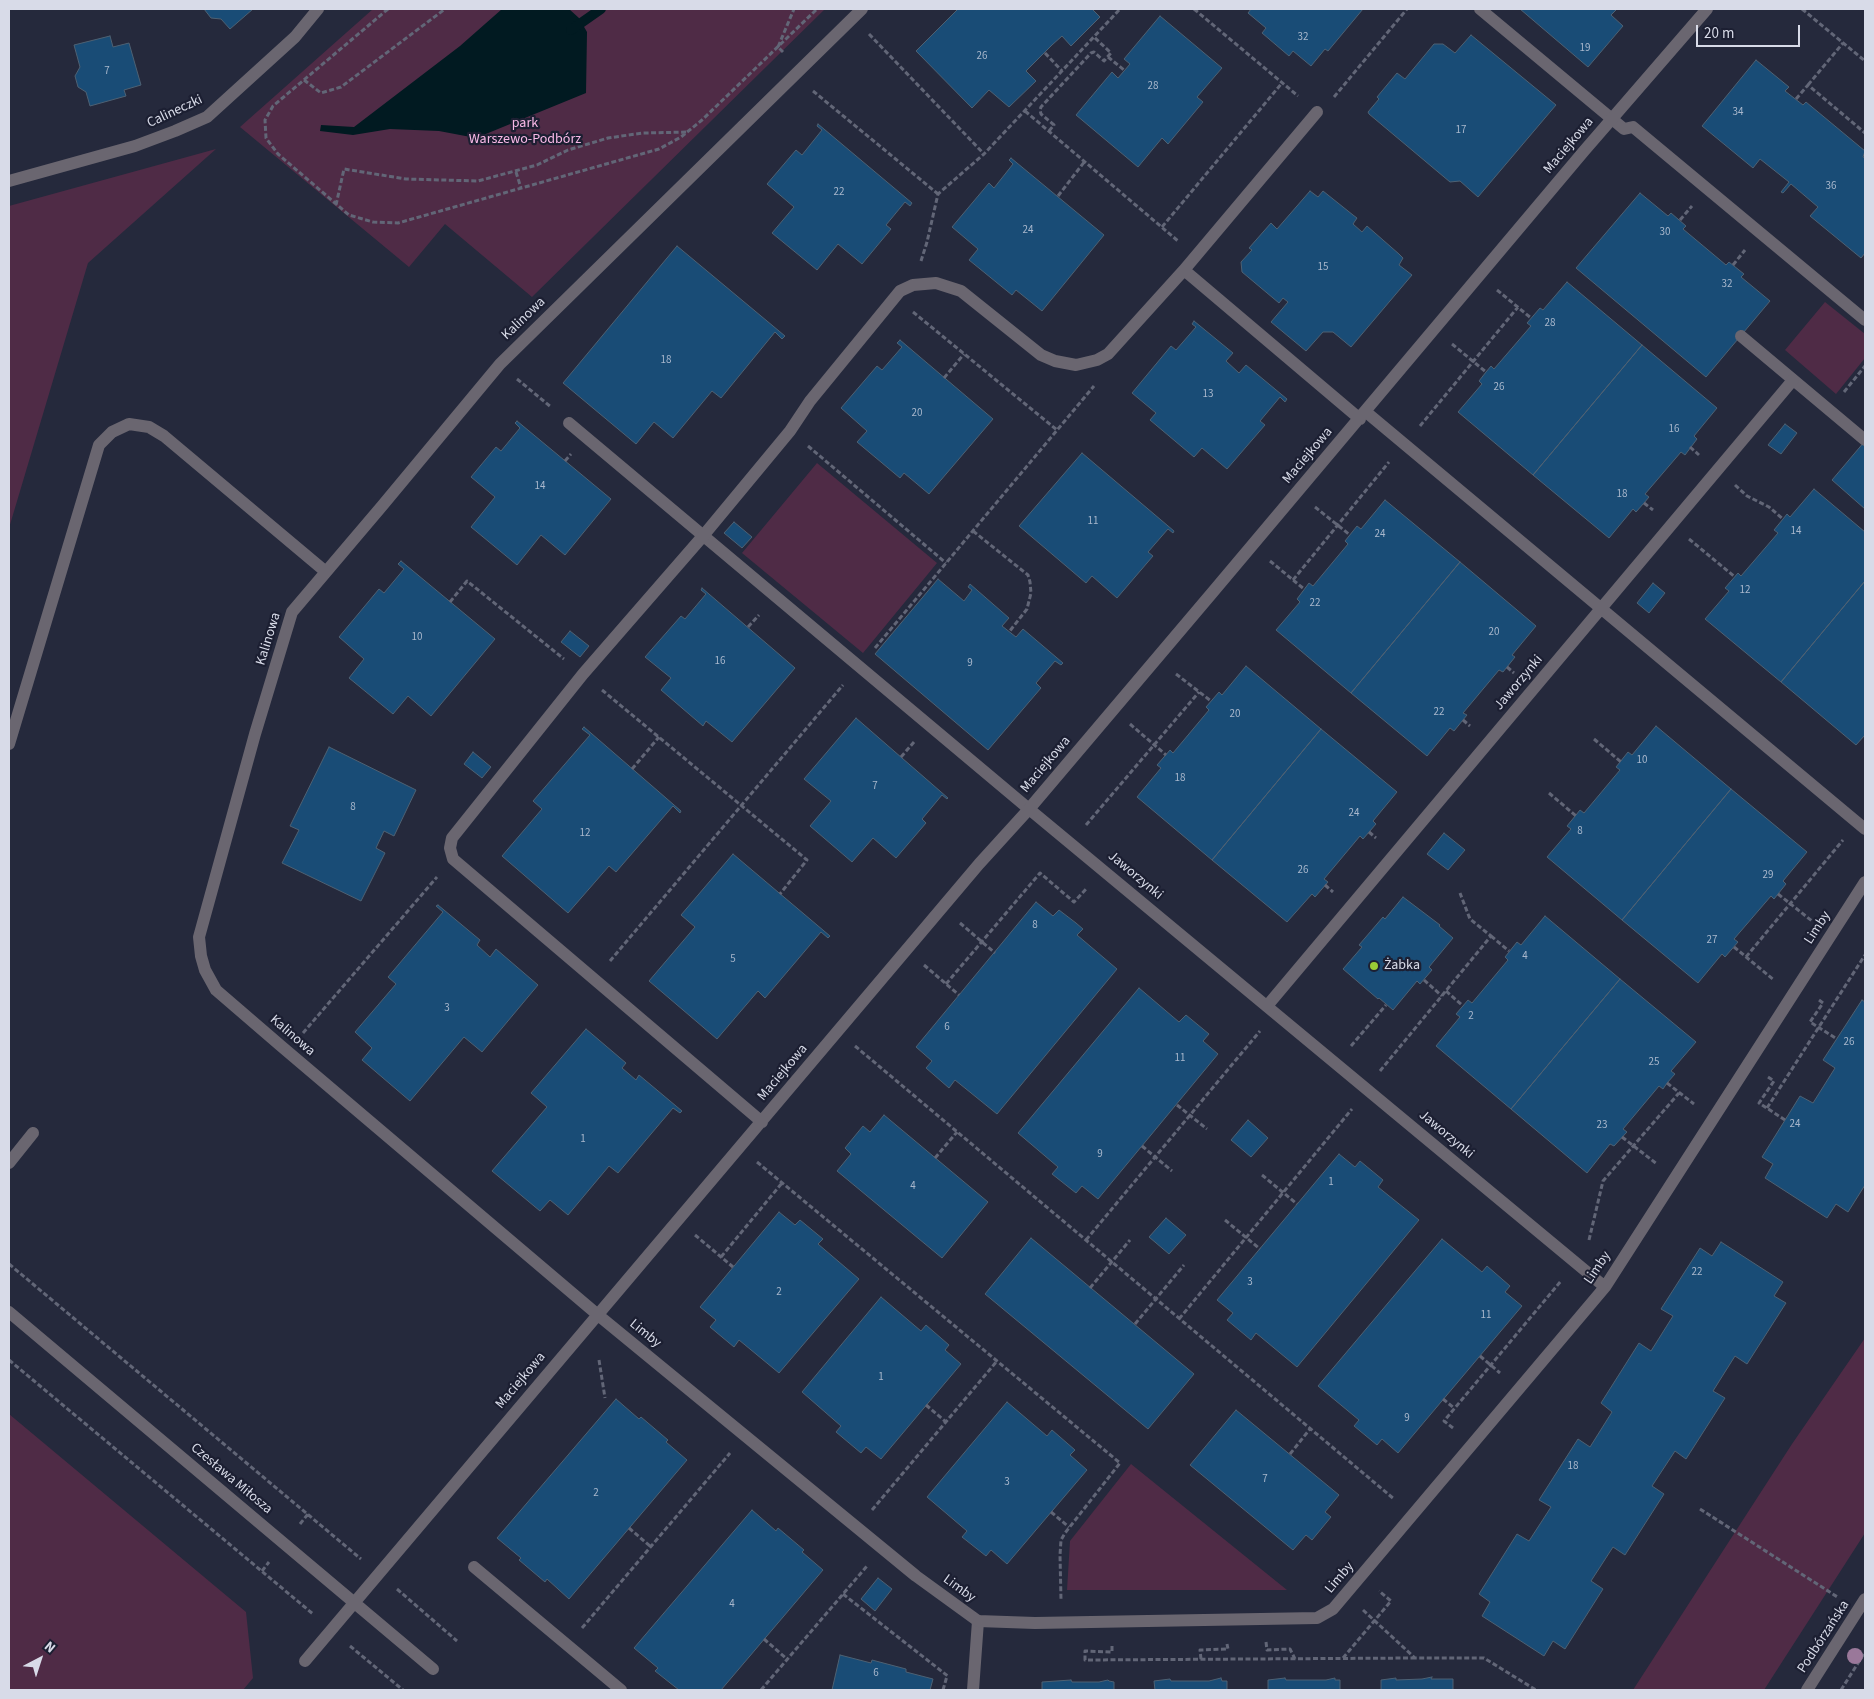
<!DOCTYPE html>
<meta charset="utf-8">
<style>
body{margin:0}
#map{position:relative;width:1874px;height:1699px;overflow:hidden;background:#25293c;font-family:"Source Sans 3",sans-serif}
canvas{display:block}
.frame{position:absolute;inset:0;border:10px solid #d8dbe8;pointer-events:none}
.north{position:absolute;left:15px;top:1634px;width:50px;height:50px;-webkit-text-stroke:4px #1c1f32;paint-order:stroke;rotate:40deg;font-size:14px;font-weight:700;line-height:20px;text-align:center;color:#d8dbe8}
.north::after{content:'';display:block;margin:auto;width:18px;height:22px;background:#d8dbe8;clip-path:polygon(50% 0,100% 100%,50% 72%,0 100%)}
.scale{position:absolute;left:1696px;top:25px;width:104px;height:22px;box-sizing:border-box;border:2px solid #d8dbe8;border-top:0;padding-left:6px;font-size:15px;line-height:18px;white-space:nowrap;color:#d8dbe8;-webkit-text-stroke:4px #1c1f32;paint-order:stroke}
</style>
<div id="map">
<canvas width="1874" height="1699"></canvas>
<div class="frame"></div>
<div class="north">N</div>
<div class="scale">20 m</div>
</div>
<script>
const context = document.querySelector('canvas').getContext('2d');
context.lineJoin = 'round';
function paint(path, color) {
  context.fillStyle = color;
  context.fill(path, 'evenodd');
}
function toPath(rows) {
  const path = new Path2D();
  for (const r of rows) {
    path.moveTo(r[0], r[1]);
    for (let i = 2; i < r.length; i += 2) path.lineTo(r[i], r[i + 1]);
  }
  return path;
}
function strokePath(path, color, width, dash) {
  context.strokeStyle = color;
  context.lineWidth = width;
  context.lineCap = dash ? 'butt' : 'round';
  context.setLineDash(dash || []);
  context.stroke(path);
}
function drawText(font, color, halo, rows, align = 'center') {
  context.font = font + ' "Source Sans 3",sans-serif';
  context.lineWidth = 4.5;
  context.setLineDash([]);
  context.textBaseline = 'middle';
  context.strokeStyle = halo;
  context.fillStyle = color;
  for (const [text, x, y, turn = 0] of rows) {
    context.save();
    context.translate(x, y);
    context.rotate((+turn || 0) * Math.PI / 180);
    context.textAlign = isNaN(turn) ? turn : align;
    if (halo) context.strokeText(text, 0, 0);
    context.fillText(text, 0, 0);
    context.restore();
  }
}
paint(toPath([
 [373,9,825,9,532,297,445,224,409,267,240,127],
 [216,149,88,263,9,528,9,206],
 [1825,302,1865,334,1865,358,1836,394,1785,350],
 [817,463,937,563,863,653,742,553],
 [1865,1338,1865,1533,1764,1690,1633,1690,1792,1444],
 [9,1414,246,1612,253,1678,243,1690,9,1690],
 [1131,1464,1287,1590,1067,1590,1070,1541]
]), '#4f2b46');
paint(toPath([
 [502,9,569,9,579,18,587,32,586,93,476,138,439,131,390,129,353,135,320,131,321,125,354,127,460,46]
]), '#011a21');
strokePath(toPath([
 [571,30,601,9]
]), '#011a21', 10);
const building = toPath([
 [204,9,253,9,230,29,221,19,211,18,204,9],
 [958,9,1092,9,1100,17,1071,46,1062,36,1052,45,1026,71,1036,81,1009,107,989,90,972,108,916,51,958,9],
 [1251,9,1363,9,1328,51,1325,49,1311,66,1293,51,1289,56,1262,33,1266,28,1248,13,1251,9],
 [1520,9,1617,9,1611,15,1623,26,1588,67,1520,9],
 [1160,16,1222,68,1197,97,1203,102,1168,144,1162,138,1138,167,1076,115,1112,72,1118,78,1130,64,1124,59,1160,16],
 [1471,35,1556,105,1478,197,1460,181,1450,182,1369,114,1368,112,1379,99,1377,97,1397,73,1405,79,1434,44,1443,44,1455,53,1471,35],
 [110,36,113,47,129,43,141,85,124,90,126,96,90,106,86,92,78,87,75,76,80,67,74,45,110,36],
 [1756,60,1789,87,1785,91,1803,105,1806,102,1865,151,1863,157,1865,158,1865,253,1861,258,1810,216,1818,207,1791,184,1783,193,1781,192,1789,182,1760,159,1753,168,1702,126,1756,60],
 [818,124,912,203,910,206,905,202,886,225,891,229,862,264,838,244,817,270,772,233,794,207,767,184,796,150,802,155,822,130,817,126,818,124],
 [1011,158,1104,235,1042,311,1016,290,1012,295,969,260,978,249,952,227,989,183,994,188,1013,164,1009,160,1011,158],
 [1310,191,1318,197,1323,191,1353,215,1357,218,1353,224,1362,232,1367,226,1399,254,1403,258,1399,265,1412,275,1351,347,1333,332,1323,332,1306,351,1271,322,1288,302,1283,298,1279,303,1242,272,1241,262,1252,250,1249,248,1271,223,1277,229,1310,191],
 [1640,193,1668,216,1671,213,1686,226,1683,229,1726,265,1729,262,1744,274,1741,277,1770,301,1706,377,1576,268,1640,193],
 [677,246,785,336,782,339,775,332,721,398,712,391,673,438,654,422,636,444,563,383,677,246],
 [1567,282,1642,345,1533,475,1458,412,1482,384,1479,381,1486,372,1491,366,1494,369,1531,326,1527,323,1540,308,1543,310,1567,282],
 [1194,321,1233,353,1226,361,1239,373,1246,365,1287,399,1285,402,1280,397,1260,421,1265,425,1227,469,1202,448,1194,457,1150,420,1156,413,1132,393,1171,346,1176,350,1196,327,1192,324,1194,321],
 [900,340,993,419,929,494,904,473,900,478,857,442,867,431,841,408,877,366,882,370,902,347,897,343,900,340],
 [1642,345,1717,408,1694,436,1697,439,1685,455,1681,452,1645,494,1649,497,1644,503,1636,512,1633,509,1609,538,1533,475,1642,345],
 [517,421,611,499,565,555,541,535,517,565,471,527,495,497,471,477,496,447,501,451,520,428,515,423,517,421],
 [1785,424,1797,433,1781,454,1768,445,1785,424],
 [1865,441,1865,509,1832,480,1865,441],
 [1082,453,1174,531,1173,533,1168,529,1148,552,1153,556,1117,598,1092,576,1086,583,1019,526,1082,453],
 [1814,489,1865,532,1865,581,1781,682,1705,619,1729,591,1725,588,1738,573,1741,576,1778,533,1774,530,1783,519,1787,514,1790,517,1814,489],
 [1385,500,1460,562,1351,693,1276,630,1300,602,1297,599,1309,583,1313,586,1348,544,1345,541,1357,526,1361,529,1385,500],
 [734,522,752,537,742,548,724,533,734,522],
 [401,561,495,639,431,716,408,696,393,714,349,678,364,659,339,637,379,589,384,593,404,569,398,564,401,561],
 [1460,562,1536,626,1512,655,1515,657,1503,672,1499,670,1463,713,1467,715,1454,731,1450,728,1427,756,1351,693,1460,562],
 [938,579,964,601,972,590,968,587,970,584,1009,618,1002,626,1016,637,1023,629,1063,663,1061,665,1055,661,1036,683,1041,688,988,750,875,654,938,579],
 [1865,581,1865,735,1856,745,1781,682,1865,581],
 [1653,583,1665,593,1649,613,1637,603,1653,583],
 [702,588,795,668,732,742,706,721,703,726,661,690,671,678,645,657,681,616,685,619,706,594,701,590,702,588],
 [570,631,589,646,580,657,561,642,570,631],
 [1246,666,1321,729,1212,860,1137,797,1161,768,1157,765,1170,750,1173,753,1209,710,1206,707,1219,692,1222,695,1246,666],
 [856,718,948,798,947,799,942,795,922,819,926,823,896,858,873,838,852,862,810,826,831,801,804,779,856,718],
 [1656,726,1731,789,1622,920,1547,857,1571,829,1567,826,1580,810,1584,813,1620,770,1616,767,1628,752,1632,755,1656,726],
 [584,727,681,811,680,813,673,806,616,872,609,866,568,913,502,856,542,809,533,801,590,735,582,729,584,727],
 [1321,729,1397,792,1373,821,1376,824,1363,839,1360,836,1324,879,1328,882,1315,897,1312,894,1287,922,1212,860,1321,729],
 [329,747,416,790,394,836,384,831,376,848,385,853,361,901,282,863,299,830,290,826,329,747],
 [473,752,491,767,482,778,464,764,473,752],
 [1731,789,1807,852,1783,881,1786,884,1774,899,1771,896,1734,939,1738,942,1725,957,1722,954,1698,983,1622,920,1731,789],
 [1444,833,1465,850,1448,870,1427,854,1444,833],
 [733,854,830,936,828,938,821,932,765,998,758,991,717,1039,649,981,695,927,681,915,733,854],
 [1403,897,1440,925,1439,926,1453,938,1429,967,1432,970,1420,984,1417,981,1393,1010,1379,998,1378,999,1343,969,1362,947,1359,945,1383,917,1385,919,1403,897],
 [1036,902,1053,916,1059,910,1076,923,1083,929,1077,935,1117,969,997,1114,955,1080,949,1088,926,1068,932,1061,916,1047,1036,902],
 [438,905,480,940,477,945,490,957,496,949,538,985,482,1052,464,1037,410,1101,362,1060,372,1048,355,1032,396,984,388,977,443,912,436,906,438,905],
 [1545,916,1620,979,1511,1109,1436,1046,1460,1017,1456,1014,1468,1000,1472,1003,1508,960,1505,957,1517,942,1521,945,1545,916],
 [1620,979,1696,1042,1671,1071,1675,1074,1667,1083,1663,1089,1659,1086,1623,1129,1627,1132,1614,1146,1610,1144,1587,1173,1511,1109,1620,979],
 [1139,988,1179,1022,1186,1015,1209,1034,1203,1041,1218,1054,1098,1199,1082,1186,1076,1193,1052,1174,1058,1167,1018,1133,1139,988],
 [1862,1000,1865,1002,1865,1185,1848,1212,1836,1204,1827,1218,1765,1178,1773,1164,1762,1157,1800,1096,1813,1103,1835,1068,1823,1060,1862,1000],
 [586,1029,626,1063,622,1068,636,1080,639,1075,682,1111,680,1113,673,1108,618,1173,609,1166,568,1215,550,1200,540,1211,492,1171,547,1107,531,1093,586,1029],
 [884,1115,988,1202,942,1258,837,1171,851,1154,845,1148,863,1126,870,1132,884,1115],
 [1248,1120,1268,1138,1251,1157,1231,1140,1248,1120],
 [1339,1154,1355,1167,1360,1161,1383,1180,1378,1187,1419,1220,1297,1367,1256,1333,1251,1340,1227,1320,1233,1313,1217,1300,1339,1154],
 [779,1212,795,1225,800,1220,823,1239,818,1244,859,1279,779,1373,739,1340,734,1347,710,1327,716,1320,700,1307,779,1212],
 [1166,1218,1186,1235,1169,1254,1149,1237,1166,1218],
 [1031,1238,1194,1374,1148,1429,985,1294,1031,1238],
 [1442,1239,1482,1272,1487,1266,1510,1286,1505,1292,1522,1306,1398,1453,1382,1439,1377,1445,1354,1426,1359,1420,1318,1386,1442,1239],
 [1721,1242,1783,1282,1774,1296,1786,1303,1747,1364,1735,1356,1713,1391,1725,1398,1686,1459,1675,1451,1652,1486,1664,1494,1625,1555,1613,1547,1591,1581,1603,1589,1565,1649,1553,1641,1544,1656,1482,1616,1490,1602,1479,1594,1517,1534,1529,1541,1551,1507,1539,1500,1578,1439,1590,1447,1612,1412,1601,1403,1639,1343,1651,1351,1673,1316,1661,1309,1700,1248,1712,1256,1721,1242],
 [881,1297,921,1331,926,1325,949,1345,945,1350,961,1364,881,1459,866,1447,861,1453,836,1432,841,1426,802,1392,881,1297],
 [616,1399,639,1419,641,1417,668,1440,666,1442,687,1460,569,1599,547,1579,545,1582,519,1560,521,1558,497,1538,616,1399],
 [1007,1402,1047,1436,1052,1430,1075,1450,1070,1455,1087,1470,1007,1564,991,1550,986,1556,962,1537,967,1531,927,1497,1007,1402],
 [1236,1410,1339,1495,1325,1512,1331,1517,1312,1540,1306,1535,1293,1550,1190,1465,1236,1410],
 [752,1510,776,1531,778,1528,804,1550,802,1552,823,1570,721,1690,679,1690,655,1671,658,1668,634,1648,752,1510],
 [878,1578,892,1589,875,1611,861,1599,878,1578],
 [840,1655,871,1663,872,1660,906,1669,906,1672,933,1679,930,1690,832,1690,840,1655],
 [1432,1677,1431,1679,1453,1679,1453,1690,1381,1690,1381,1680,1396,1678,1396,1680,1422,1679,1432,1677],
 [1221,1678,1222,1681,1227,1681,1227,1690,1155,1690,1154,1681,1170,1679,1171,1681,1209,1681,1221,1678],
 [1285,1678,1286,1680,1326,1680,1335,1678,1335,1680,1340,1680,1340,1690,1268,1690,1268,1680,1285,1678],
 [1071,1680,1072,1682,1099,1682,1108,1680,1109,1681,1114,1682,1114,1690,1042,1690,1042,1682,1071,1680]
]);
paint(building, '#194c76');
strokePath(building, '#4e6173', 1);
strokePath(toPath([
 [388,9,273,106,265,120,266,138,278,154,349,215,373,222,398,223,659,149,681,137,702,120,817,9],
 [1194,9,1298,96],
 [1802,9,1865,61],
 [869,34,984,154],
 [783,52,778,47,794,9],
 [1045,53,1062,71],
 [1108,57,1124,70],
 [304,80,321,93,341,87,445,9],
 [1808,85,1843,43],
 [813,91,938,194],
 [1334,97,1407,9],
 [1796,99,1808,85,1865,133],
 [1025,111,1178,241],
 [1049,131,1054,125,1041,114,1040,110,1041,107,1091,53,1094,52,1104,61,1111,53,1094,37],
 [516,172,521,188],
 [1058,196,1085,161],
 [336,205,344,169,406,179,478,181,537,165,568,150,608,138,643,133,688,132],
 [1680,220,1692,206],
 [1162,227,1282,83],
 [921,261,927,242,938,194,984,154,1120,9],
 [1733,265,1745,250],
 [1497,290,1531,318],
 [913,312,1057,430],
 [1452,344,1486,372],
 [944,378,964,354],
 [517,379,551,407],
 [1844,392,1865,366],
 [1420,426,1518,307],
 [808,446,946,563],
 [1690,447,1699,455],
 [565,461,571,454],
 [1735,485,1747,496,1769,507,1783,519],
 [1644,503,1653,510],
 [1315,507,1350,535],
 [973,531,1028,575,1030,582,1031,593,1027,609,1009,632],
 [1689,539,1735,577],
 [1270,561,1304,589],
 [1293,580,1389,462],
 [450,602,467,581,564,659],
 [748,627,759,615],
 [875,648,1094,386],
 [1507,667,1514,673],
 [1176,674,1211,701],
 [602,690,807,860,780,894],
 [1463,720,1470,726],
 [1130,724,1166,755],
 [1594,739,1621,762],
 [901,757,914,742],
 [632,769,659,737],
 [1549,793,1576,816],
 [1086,825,1199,692],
 [1369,832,1376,838],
 [1325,885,1333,892],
 [1778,894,1812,921],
 [960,923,995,953],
 [1491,936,1509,951],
 [1734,947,1774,980],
 [1746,957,1843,840],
 [610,961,843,685],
 [924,965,959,995],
 [1424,980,1442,996],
 [946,984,1040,873,1074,902,1087,888],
 [1446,991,1463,1006],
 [1819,1000,1823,1003,1810,1022,1837,1039],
 [303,1033,437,877],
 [855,1046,1394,1499],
 [1351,1046,1386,1005],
 [1380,1071,1491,936,1470,919,1460,893],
 [1768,1077,1774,1081,1759,1103,1785,1120],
 [1667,1083,1694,1104],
 [1177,1105,1207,1129],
 [1767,1108,1865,955],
 [1622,1137,1657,1164],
 [1142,1146,1172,1171],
 [935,1158,957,1132],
 [757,1162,1120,1463,1065,1533,1061,1540,1060,1555,1061,1600],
 [1262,1175,1297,1204],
 [1225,1220,1260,1249],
 [695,1235,733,1267],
 [1086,1240,1260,1031],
 [1589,1240,1603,1181,1679,1093],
 [721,1257,782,1183],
 [9,1264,361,1559],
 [1090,1288,1130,1240],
 [1179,1319,1352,1109],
 [1135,1324,1184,1265],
 [1480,1356,1500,1373],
 [9,1360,313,1614],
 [599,1360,605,1398],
 [1443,1399,1454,1408],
 [926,1405,946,1422],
 [1453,1428,1444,1421,1561,1281],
 [1290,1454,1310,1429],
 [1700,1509,1839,1598],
 [872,1510,997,1361],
 [1051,1512,1069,1527],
 [300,1524,308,1514],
 [629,1528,651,1547],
 [262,1571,269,1562],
 [397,1589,457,1641],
 [843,1594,949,1677],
 [1363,1610,1415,1658,1484,1658,1536,1690],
 [582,1628,730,1453],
 [764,1639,787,1659],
 [1266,1642,1267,1650,1290,1649,1295,1659],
 [350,1646,403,1690],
 [1112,1646,1112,1652,1085,1651,1085,1660,1415,1658],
 [1343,1658,1391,1601,1379,1591],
 [1201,1659,1200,1650,1228,1649,1227,1644],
 [761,1690,867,1566],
 [943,1690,947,1676],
 [1841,1690,1865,1652]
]), '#626677', 3, [5, 2.5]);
strokePath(toPath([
 [1741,336,1865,440],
 [9,1163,33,1133],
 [474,1567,621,1690],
 [973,1690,978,1621]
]), '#6a6670', 12);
strokePath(toPath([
 [1480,9,1624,129,1633,127,1865,320],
 [569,423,1029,809]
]), '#6a6670', 12);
strokePath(toPath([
 [862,9,500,364,382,506,292,612,255,734,199,937,201,956,205,970,216,990,281,1046,598,1315,916,1576,978,1621,1035,1623,1317,1618,1333,1609,1605,1287,1865,882],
 [1317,112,1184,270,1360,419],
 [9,181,135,146,175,131,207,117,295,37,318,9],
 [1366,412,1865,829],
 [9,744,99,445,112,432,129,424,149,427,164,436,326,572],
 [1029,809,1605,1287],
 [1267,1006,1793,380],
 [762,1122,453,859,450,848,452,838,583,674,703,536,790,431,810,401,900,291,913,285,936,283,961,291,1041,355,1055,361,1076,365,1097,360,1108,354,1184,270],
 [9,1312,433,1669],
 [305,1661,979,864,1029,809,1212,593,1584,151,1707,9],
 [1807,1690,1865,1599]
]), '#6a6670', 12);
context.fillStyle = '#9a789a';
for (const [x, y] of [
 [1855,1656]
]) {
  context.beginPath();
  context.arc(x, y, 8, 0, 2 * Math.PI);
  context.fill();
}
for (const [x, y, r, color] of [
 [1374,966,5,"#99cb36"]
]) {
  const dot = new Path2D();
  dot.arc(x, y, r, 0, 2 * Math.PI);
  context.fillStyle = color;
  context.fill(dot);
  strokePath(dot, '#1c1f32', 2);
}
drawText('11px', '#a8b7cc', null, [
 ["32",1303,38],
 ["19",1585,49],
 ["26",982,57],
 ["7",107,72],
 ["28",1153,87],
 ["34",1738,113],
 ["17",1461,131],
 ["36",1831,187],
 ["22",839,193],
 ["24",1028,231],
 ["30",1665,233],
 ["15",1323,268],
 ["32",1727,285],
 ["28",1550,324],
 ["18",666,361],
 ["26",1499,388],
 ["13",1208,395],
 ["20",917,414],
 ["16",1674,430],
 ["14",540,487],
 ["18",1622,495],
 ["11",1093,522],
 ["14",1796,532],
 ["24",1380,535],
 ["12",1745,591],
 ["22",1315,604],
 ["20",1494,633],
 ["10",417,638],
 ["16",720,662],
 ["9",970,664],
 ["22",1439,713],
 ["20",1235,715],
 ["10",1642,761],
 ["18",1180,779],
 ["7",875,787],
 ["8",353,808],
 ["24",1354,814],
 ["8",1580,832],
 ["12",585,834],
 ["26",1303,871],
 ["29",1768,876],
 ["8",1035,926],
 ["27",1712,941],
 ["4",1525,957],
 ["5",733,960],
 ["3",447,1009],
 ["2",1471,1017],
 ["6",947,1028],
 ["26",1849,1043],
 ["11",1180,1059],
 ["25",1654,1063],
 ["24",1795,1125],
 ["23",1602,1126],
 ["1",583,1140],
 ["9",1100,1155],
 ["1",1331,1183],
 ["4",913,1187],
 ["22",1697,1273],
 ["3",1250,1283],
 ["2",779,1293],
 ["11",1486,1316],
 ["1",881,1378],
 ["9",1407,1419],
 ["18",1573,1467],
 ["7",1265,1480],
 ["3",1007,1483],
 ["2",596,1494],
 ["4",732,1605],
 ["6",876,1674]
]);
drawText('14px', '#d8dbe8', '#1c1f32', [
 ["Calineczki",175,112,-25],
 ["Maciejkowa",1569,146,-50],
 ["Kalinowa",524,319,-44],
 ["Maciejkowa",1308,456,-50],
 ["Kalinowa",269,639,-73],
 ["Jaworzynki",1519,683,-50],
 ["Maciejkowa",1046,765,-50],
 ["Jaworzynki",1135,876,40],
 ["Limby",1818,928,-57],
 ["Kalinowa",292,1036,41],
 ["Maciejkowa",783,1073,-50],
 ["Jaworzynki",1446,1135,40],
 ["Limby",1598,1268,-56],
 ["Limby",645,1334,39],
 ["Maciejkowa",521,1381,-50],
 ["Czesława Miłosza",231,1479,40],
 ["Limby",1340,1578,-50],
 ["Limby",959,1589,36],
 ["Podbórzańska",1824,1637,-57]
]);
drawText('14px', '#f9b9e7', '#1c1f32', [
 ["park",525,124],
 ["Warszewo-Podbórz",525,140]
]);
drawText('14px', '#d8dbe8', '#1c1f32', [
 ["Żabka",1384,966]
], 'left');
</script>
